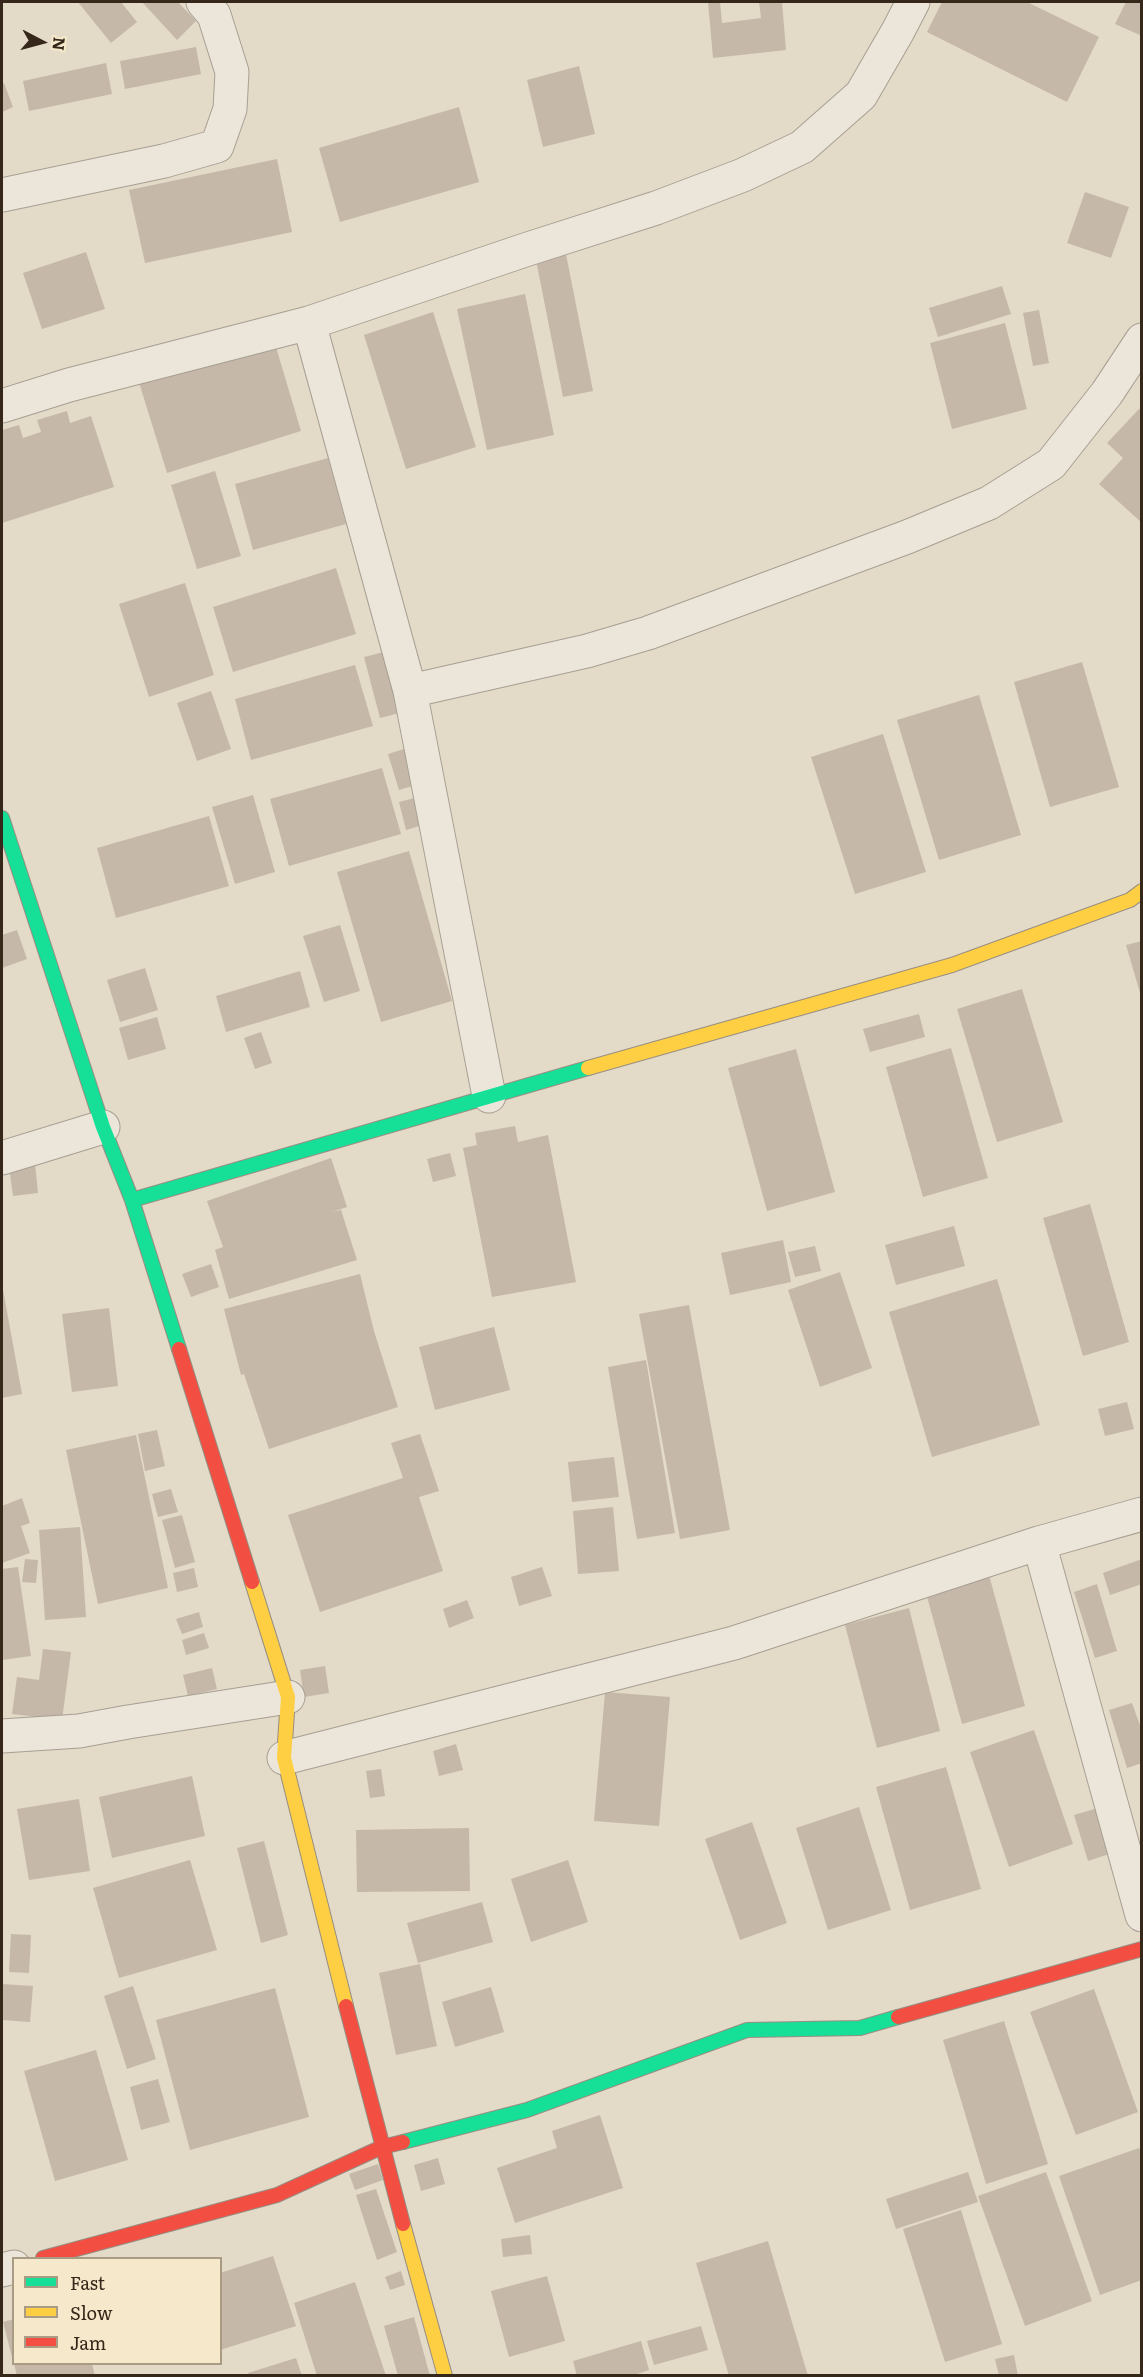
<!DOCTYPE html>
<style>
body{margin:0}
#map{position:relative;width:1143px;height:2377px;overflow:hidden;background:#e3dac8;font-family:Literata,serif}
canvas{display:block}
.frame{position:absolute;inset:0;border:3px solid #35271a;pointer-events:none}
.legend{position:absolute;left:12px;top:2257px;width:210px;height:108px;box-sizing:border-box;background:#f6e9cb;border:2px solid #a99b84;margin:0;padding:8px 10px;list-style:none;font-size:18px;color:#35271a}
.legend li{display:flex;align-items:center;gap:12px;height:30px}
.legend b{width:30px;border:2px solid #a99b84}
.north{position:absolute;left:12px;top:12px;width:60px;height:60px;-webkit-text-stroke:4px #f6e9cb;paint-order:stroke;rotate:96deg;font-size:16px;font-weight:700;line-height:24px;text-align:center;color:#35271a}
.north::after{content:'';display:block;margin:auto;width:21px;height:27px;background:#35271a;clip-path:polygon(50% 0,100% 100%,50% 72%,0 100%)}
</style>
<div id="map">
<canvas width="1143" height="2377"></canvas>
<div class="frame"></div>
<ul class="legend">
<li><b style="height:8px;background:#16e098"></b>Fast</li>
<li><b style="height:8px;background:#ffcf43"></b>Slow</li>
<li><b style="height:8px;background:#f24e42"></b>Jam</li>
</ul>
<div class="north">N</div>
</div>
<script>
const context = document.querySelector('canvas').getContext('2d');
context.lineJoin = 'round';
function paint(path, color) {
  context.fillStyle = color;
  context.fill(path, 'evenodd');
}
function toPath(rows) {
  const path = new Path2D();
  for (const r of rows) {
    path.moveTo(r[0], r[1]);
    for (let i = 2; i < r.length; i += 2) path.lineTo(r[i], r[i + 1]);
  }
  return path;
}
function strokePath(path, color, width, dash) {
  context.strokeStyle = color;
  context.lineWidth = width;
  context.lineCap = dash ? 'butt' : 'round';
  context.setLineDash(dash || []);
  context.stroke(path);
}
paint(toPath([
 [78,2,121,2,137,22,111,43],
 [142,2,178,2,196,21,177,40],
 [708,2,720,2,722,23,761,18,759,2,782,2,786,50,713,58],
 [942,2,1027,2,1099,37,1067,102,927,32],
 [1126,2,1142,2,1142,36,1115,24],
 [196,47,201,74,125,89,120,61],
 [106,63,112,94,29,111,23,81],
 [579,66,595,134,543,147,527,80],
 [4,83,13,107,2,112,2,84],
 [459,107,479,182,340,222,319,148],
 [277,159,292,232,145,263,129,190],
 [1085,192,1129,207,1111,258,1067,243],
 [565,249,593,391,563,397,535,255],
 [86,252,105,309,42,329,23,273],
 [1002,286,1011,314,938,337,929,308],
 [525,294,554,435,487,450,457,309],
 [1039,310,1049,363,1033,366,1023,313],
 [433,312,476,447,406,469,364,335],
 [1005,323,1027,409,952,429,930,343],
 [273,337,301,431,167,473,138,379],
 [1139,409,1142,411,1142,523,1099,484,1123,458,1107,443],
 [67,411,70,423,91,416,114,487,2,523,2,430,19,425,23,438,41,432,37,420],
 [328,458,346,524,253,550,235,484],
 [215,471,241,556,197,569,171,485],
 [336,568,356,634,233,672,213,607],
 [185,583,214,675,149,697,119,604],
 [396,649,411,710,380,718,364,657],
 [1082,662,1119,787,1050,807,1014,682],
 [355,665,373,726,251,760,235,699],
 [211,691,231,749,197,761,177,703],
 [979,695,1021,835,939,860,897,720],
 [883,734,926,872,855,894,811,757],
 [407,748,419,784,399,790,388,754],
 [382,768,401,834,289,866,270,799],
 [253,795,275,872,235,884,212,807],
 [422,796,430,823,406,830,399,802],
 [209,816,229,886,116,918,97,848],
 [409,851,452,1001,381,1022,337,872],
 [340,925,360,991,324,1002,303,936],
 [17,930,27,959,2,968,2,935],
 [1142,941,1142,996,1141,996,1126,945],
 [145,968,158,1010,120,1022,107,980],
 [300,971,310,1007,226,1032,216,996],
 [1022,989,1063,1122,997,1142,957,1009],
 [919,1014,925,1037,870,1052,863,1029],
 [157,1017,166,1049,128,1060,119,1028],
 [261,1032,272,1063,255,1069,244,1038],
 [951,1048,988,1178,923,1197,886,1067],
 [796,1049,835,1192,767,1211,728,1068],
 [515,1126,518,1142,548,1135,576,1282,492,1297,463,1148,477,1145,475,1133],
 [450,1153,456,1176,433,1182,427,1159],
 [331,1158,347,1207,332,1212,341,1210,357,1260,229,1299,215,1250,223,1247,207,1201],
 [35,1163,38,1193,13,1196,9,1166],
 [1090,1204,1129,1342,1083,1356,1043,1218],
 [954,1226,965,1266,896,1285,885,1245],
 [783,1240,791,1282,730,1295,721,1253],
 [815,1246,821,1271,795,1277,788,1252],
 [211,1264,219,1287,191,1297,182,1274],
 [840,1272,872,1368,820,1387,788,1290],
 [360,1274,374,1331,398,1407,269,1449,244,1374,241,1375,224,1309],
 [997,1279,1040,1425,932,1457,889,1312],
 [2,1284,22,1394,2,1398],
 [689,1305,730,1530,680,1539,639,1314],
 [109,1308,118,1386,72,1392,62,1314],
 [494,1327,510,1390,435,1410,419,1347],
 [646,1360,675,1533,637,1539,608,1367],
 [1127,1402,1134,1429,1105,1436,1098,1409],
 [157,1430,165,1466,145,1471,138,1434],
 [420,1434,439,1491,419,1497,443,1571,320,1612,288,1515,403,1478,391,1443],
 [136,1435,168,1588,98,1604,66,1450],
 [614,1457,619,1497,572,1502,568,1462],
 [171,1489,178,1512,158,1517,152,1494],
 [22,1498,30,1523,21,1526,30,1553,2,1563,2,1506],
 [613,1507,619,1571,578,1574,573,1511],
 [182,1515,195,1562,175,1568,162,1520],
 [80,1527,86,1617,45,1620,39,1530],
 [25,1559,38,1560,36,1583,22,1582],
 [1142,1559,1142,1584,1110,1595,1103,1573],
 [18,1567,31,1656,2,1660,2,1569],
 [542,1567,552,1596,519,1606,511,1577],
 [194,1568,198,1587,177,1592,173,1573],
 [989,1575,1025,1706,962,1724,926,1593],
 [1097,1584,1117,1651,1095,1658,1074,1592],
 [467,1600,474,1618,449,1628,443,1609],
 [909,1608,940,1731,877,1748,845,1625],
 [199,1612,203,1627,182,1634,176,1619],
 [204,1633,209,1648,186,1655,182,1640],
 [43,1649,71,1652,62,1720,12,1714,17,1677,39,1680],
 [325,1666,329,1693,304,1697,300,1670],
 [212,1668,217,1689,188,1696,183,1675],
 [605,1692,670,1697,659,1826,594,1821],
 [1132,1703,1142,1731,1142,1763,1127,1768,1109,1710],
 [1034,1730,1073,1844,1009,1867,970,1752],
 [456,1744,463,1770,439,1776,433,1751],
 [946,1767,981,1889,910,1910,876,1787],
 [381,1769,385,1796,370,1798,366,1771],
 [192,1776,205,1836,112,1858,99,1797],
 [79,1799,90,1871,29,1880,17,1809],
 [859,1807,891,1910,828,1930,796,1828],
 [1098,1808,1112,1853,1088,1861,1074,1815],
 [752,1822,787,1923,740,1940,705,1839],
 [469,1828,470,1891,357,1892,356,1830],
 [264,1841,288,1935,261,1943,237,1848],
 [190,1860,217,1950,119,1978,93,1888],
 [568,1860,588,1922,531,1942,511,1879],
 [482,1902,493,1942,418,1963,407,1923],
 [11,1934,31,1935,29,1973,9,1972],
 [420,1964,437,2046,396,2055,379,1973],
 [2,1984,33,1986,30,2022,2,2020],
 [133,1986,156,2059,127,2069,104,1996],
 [491,1987,504,2032,455,2047,442,2002],
 [275,1988,309,2117,190,2150,156,2020],
 [1094,1989,1138,2112,1076,2135,1030,2012],
 [1004,2021,1048,2164,986,2184,943,2040],
 [96,2050,128,2160,55,2181,24,2071],
 [158,2079,170,2122,141,2130,130,2087],
 [600,2115,623,2188,515,2223,497,2168,557,2148,552,2131],
 [1139,2148,1142,2155,1142,2280,1100,2295,1059,2176],
 [438,2158,445,2184,421,2191,414,2165],
 [378,2164,383,2180,355,2190,349,2174],
 [968,2172,978,2202,896,2229,886,2199],
 [1046,2172,1092,2301,1025,2326,978,2196],
 [376,2189,397,2252,377,2260,356,2195],
 [961,2210,1002,2344,945,2362,903,2229],
 [530,2235,532,2254,503,2257,501,2239],
 [768,2241,808,2376,729,2376,696,2263],
 [273,2256,296,2326,220,2350,220,2273],
 [401,2271,405,2285,390,2290,385,2277],
 [547,2276,565,2341,509,2357,491,2291],
 [355,2282,386,2376,317,2376,294,2303],
 [414,2317,430,2376,398,2376,384,2326],
 [14,2319,14,2361,13,2361,3,2322],
 [701,2326,708,2350,654,2365,647,2341],
 [641,2341,649,2370,631,2376,577,2376,573,2361],
 [1014,2355,1018,2376,999,2376,995,2359],
 [296,2358,302,2376,249,2376,248,2373],
 [14,2364,92,2364,95,2376,17,2376]
]), '#c6b8a9');
const street = toPath([
 [2,195,164,161,217,146,230,109,232,72,214,15,203,2],
 [309,323,410,691,489,1096],
 [2,406,69,385,309,323,528,249,656,208,743,175,802,147,861,95,898,31,913,2],
 [410,691,587,651,648,633,907,537,989,503,1051,464,1107,393,1142,340],
 [2,1158,103,1127],
 [1039,1543,1142,1915],
 [2,1736,79,1731,128,1722,288,1697],
 [284,1758,734,1643,1039,1543,1142,1514],
 [2,2270,14,2267]
]);
const fast = toPath([
 [2,818,103,1127,132,1200,179,1349],
 [132,1200,588,1068],
 [403,2142,527,2110,747,2030,860,2028,898,2017]
]);
const slow = toPath([
 [588,1068,952,965,1130,900,1142,891],
 [252,1582,288,1697,284,1758,346,2006],
 [403,2224,445,2376]
]);
const jam = toPath([
 [179,1349,252,1582],
 [346,2006,403,2224],
 [898,2017,1142,1949],
 [43,2258,277,2195,382,2147,403,2142]
]);
strokePath(street, '#a79f92', 35);
strokePath(fast, '#978e82', 16);
strokePath(slow, '#978e82', 16);
strokePath(jam, '#978e82', 16);
strokePath(street, '#ebe5da', 33);
strokePath(fast, '#16e098', 14);
strokePath(slow, '#ffcf43', 14);
strokePath(jam, '#f24e42', 14);
</script>
